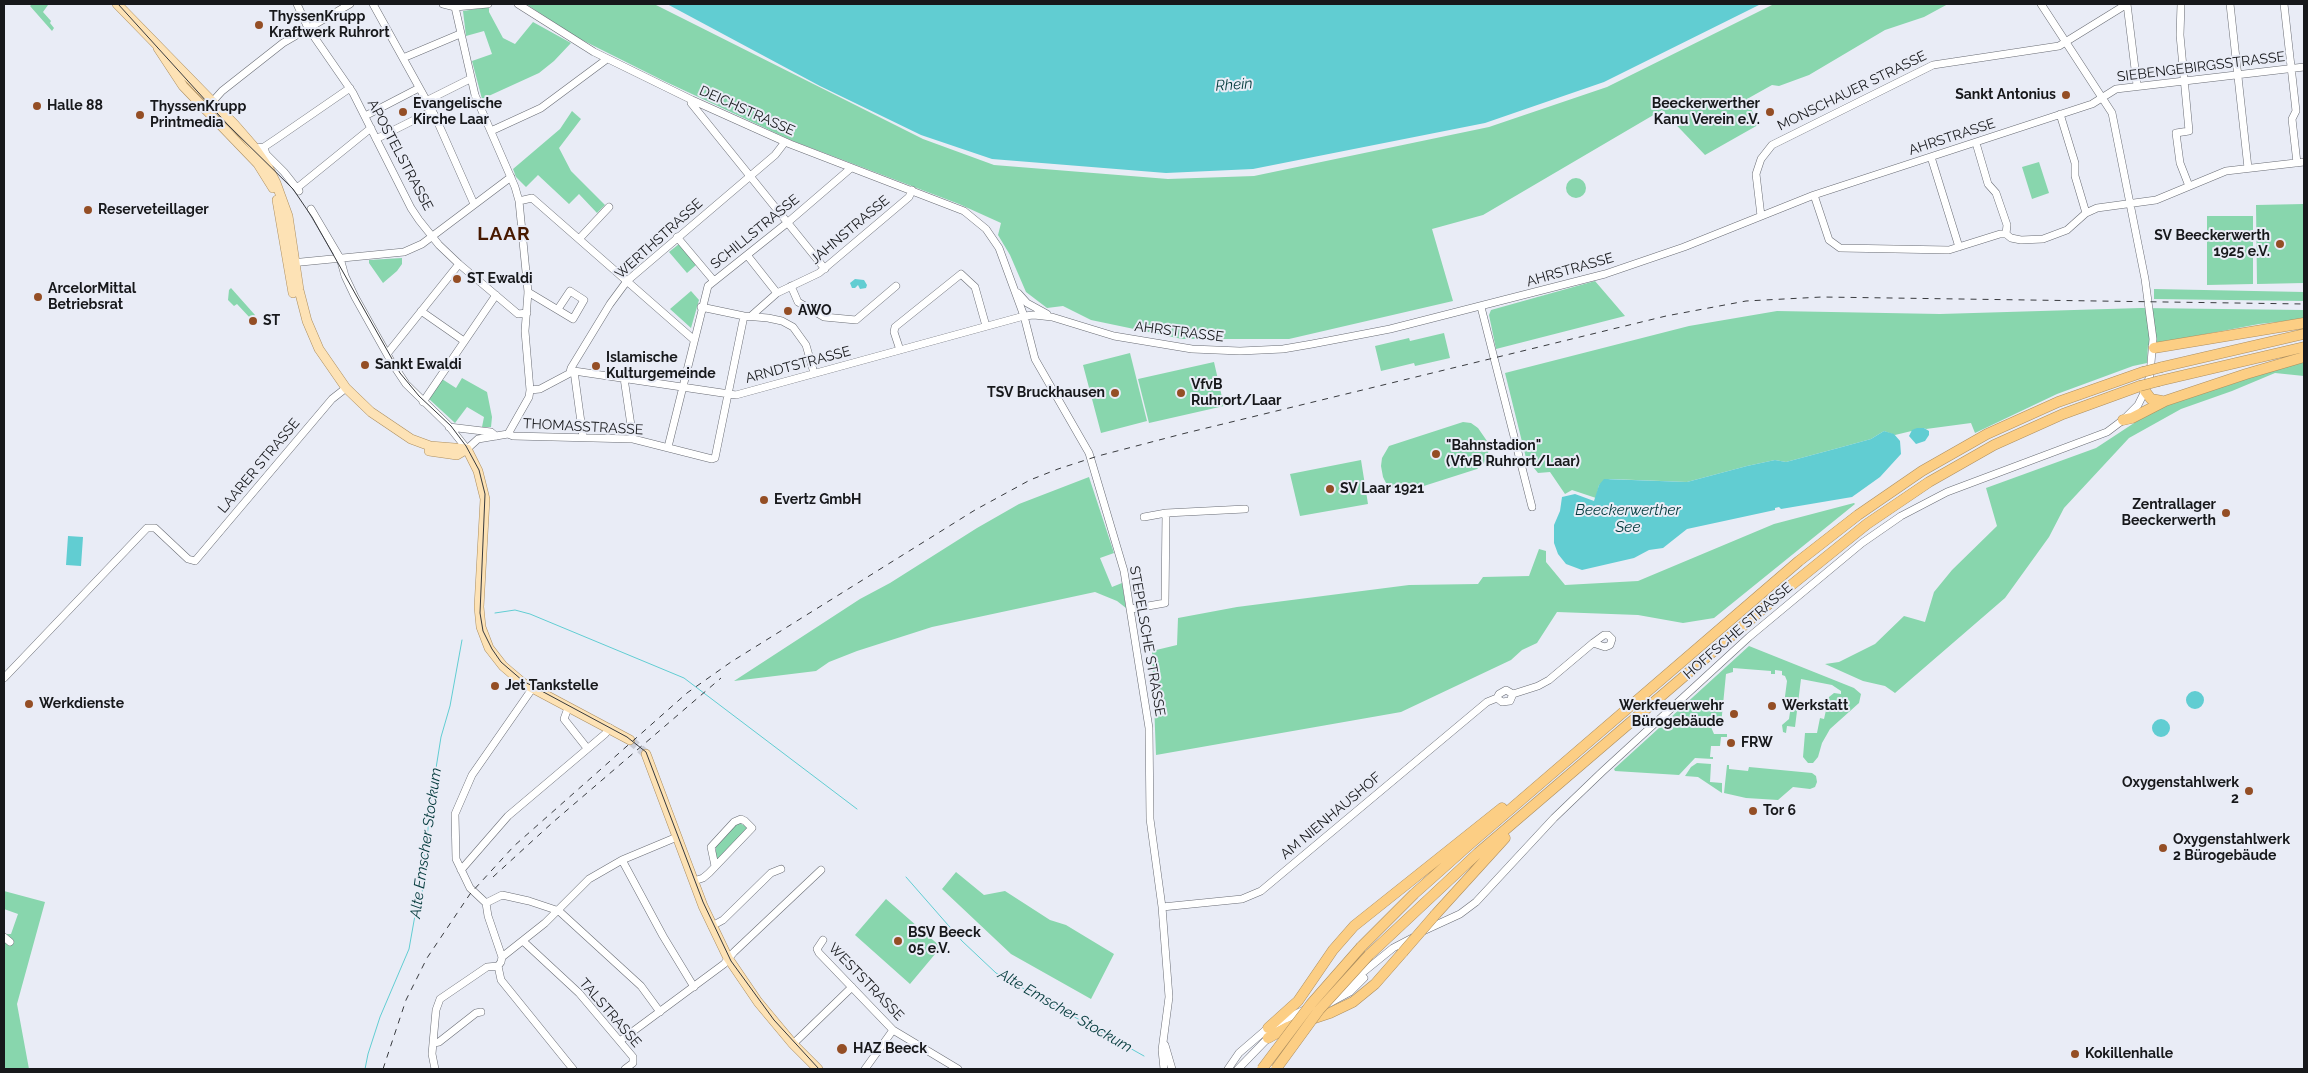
<!DOCTYPE html>
<meta charset="utf-8">
<style>
body{margin:0}
#map{position:relative;width:2308px;height:1073px;overflow:hidden;background:#e9ecf6;font-family:Raleway,sans-serif}
canvas{display:block}
.frame{position:absolute;inset:0;border:5px solid #17181b;pointer-events:none}
</style>
<div id="map">
<canvas width="2308" height="1073"></canvas>
<div class="frame"></div>
</div>
<script>
const context = document.querySelector('canvas').getContext('2d');
context.lineJoin = 'round';
function paint(path, color) {
  context.fillStyle = color;
  context.fill(path, 'evenodd');
}
function toPath(rows) {
  const path = new Path2D();
  for (const r of rows) {
    if (r.length === 3) {
      path.moveTo(r[0] + r[2], r[1]);
      path.arc(r[0], r[1], r[2], 0, 2 * Math.PI);
      continue;
    }
    path.moveTo(r[0], r[1]);
    for (let i = 2; i < r.length; i += 2) path.lineTo(r[i], r[i + 1]);
  }
  return path;
}
function strokePath(path, color, width, dash) {
  context.strokeStyle = color;
  context.lineWidth = width;
  context.lineCap = dash ? 'butt' : 'round';
  context.setLineDash(dash || []);
  context.stroke(path);
}
function drawText(font, color, halo, rows, align = 'center') {
  context.font = font + ' Raleway,sans-serif';
  context.lineWidth = 4;
  context.setLineDash([]);
  context.textBaseline = 'middle';
  context.strokeStyle = halo;
  context.fillStyle = color;
  for (const [text, x, y, turn = 0] of rows) {
    context.save();
    context.translate(x, y);
    context.rotate((+turn || 0) * Math.PI / 180);
    context.textAlign = isNaN(turn) ? turn : align;
    if (halo) context.strokeText(text, 0, 0);
    context.fillText(text, 0, 0);
    context.restore();
  }
}
paint(toPath([
 [32,4,48,5,43,12,51,21,50,23,54,28,52,31,30,6],
 [526,4,654,4,923,139,994,165,1168,179,1254,176,1489,127,1607,87,1774,4,1948,4,1924,17,1885,30,1809,75,1779,86,1772,85,1747,99,1758,125,1705,155,1662,110,1483,215,1432,229,1453,301,1289,339,1182,339,1091,320,1063,306,1047,308,1026,292,1010,255,998,235,1001,223,959,204,793,141,664,81,576,37],
 [489,7,489,12,503,38,515,44,533,22,571,43,554,61,539,73,482,99,472,61,492,54,484,31,466,36,463,11],
 [572,111,581,119,559,148,571,171,605,205,597,213,579,194,569,204,538,175,526,187,516,177,513,169,560,129],
 [2039,162,2049,193,2032,199,2022,167],
 [1576,188,10],
 [2304,204,2304,283,2257,284,2256,205],
 [2207,216,2253,216,2253,284,2207,285],
 [679,244,696,265,687,273,669,252],
 [402,258,402,264,397,271,383,283,369,263,369,260],
 [1595,281,1625,316,1496,349,1489,315,1491,310],
 [231,288,255,315,251,319,237,304,234,306,228,300,229,290],
 [2154,289,2304,292,2304,301,2154,299],
 [691,291,699,300,691,328,670,309],
 [2141,308,2304,310,2304,319,2259,324,2148,345,2147,363,2133,366,2057,394,1975,433,1971,423,1926,429,1924,428,1895,435,1884,431,1871,439,1842,447,1786,462,1775,460,1747,466,1687,482,1610,479,1599,485,1596,498,1572,490,1565,494,1550,472,1538,473,1526,458,1505,373,1689,326,1777,311,1940,314],
 [1444,333,1450,358,1415,366,1414,363,1381,371,1375,346,1409,338,1410,341],
 [1130,353,1147,421,1101,433,1083,365],
 [1214,362,1224,406,1149,423,1138,379],
 [2304,362,2304,376,2275,373,2232,391,2181,409,2129,438,2064,508,2049,537,2005,598,1895,693,1885,686,1863,681,1825,664,1839,662,1875,644,1904,616,1925,622,1934,592,1952,570,1997,526,1986,488,2096,448,2160,406,2273,370],
 [462,378,487,392,492,417,491,427,482,427,484,417,467,407,455,423,428,398,442,379,456,388],
 [1463,422,1471,423,1478,428,1487,441,1489,450,1486,458,1484,463,1477,469,1405,492,1397,491,1386,483,1383,477,1381,466,1382,458,1389,446],
 [1361,460,1368,504,1300,516,1290,474],
 [1089,477,1114,553,1100,558,1112,587,1122,583,1126,608,1117,601,1095,592,932,627,857,651,829,662,816,671,734,681,860,599,890,583,977,528,1019,504],
 [1854,503,1855,504,1714,618,1683,623,1638,615,1557,612,1537,643,1522,650,1511,660,1401,712,1156,755,1152,651,1177,645,1178,618,1237,607,1409,585,1478,584,1483,577,1529,576,1539,549,1546,551,1546,562,1565,585,1638,581,1774,524],
 [1749,646,1854,688,1861,694,1859,703,1830,729,1822,743,1818,757,1813,763,1808,763,1803,757,1805,733,1817,733,1820,718,1824,719,1829,697,1834,693,1841,694,1841,691,1832,685,1801,679,1795,727,1787,726,1786,733,1783,732,1782,725,1789,719,1791,705,1784,704,1787,681,1785,676,1782,675,1782,671,1775,670,1775,674,1771,674,1771,671,1733,668,1733,672,1726,674,1721,725,1711,727,1714,734,1727,734,1727,737,1721,737,1720,746,1711,746,1710,757,1713,757,1713,759,1695,758,1679,775,1615,771,1614,769],
 [1697,763,1711,764,1710,782,1722,783,1722,793,1698,777,1685,776,1691,767],
 [1727,765,1729,765,1729,769,1748,771,1749,767,1812,773,1816,776,1817,782,1815,787,1810,789,1793,787,1778,800,1746,798,1724,793],
 [740,823,748,828,716,863,716,846,737,824],
 [956,872,984,895,1005,891,1050,920,1066,925,1114,954,1091,999,1011,954,942,889],
 [4,891,45,902,17,1004,29,1069,4,1069,4,934,11,934,18,914,4,909],
 [886,899,941,947,910,984,855,935]
]), '#88d6ad');
paint(toPath([
 [667,4,1761,4,1604,82,1485,123,1253,169,1166,173,992,159,921,135,820,86],
 [855,279,864,280,867,285,866,288,860,289,858,285,855,288,852,288,850,283],
 [1917,428,1924,428,1929,431,1929,435,1925,441,1916,444,1909,436,1912,430],
 [1884,431,1894,434,1900,441,1901,454,1880,477,1852,497,1781,509,1779,507,1775,508,1775,510,1687,529,1663,548,1649,550,1634,558,1582,570,1566,564,1558,554,1554,543,1554,525,1560,511,1562,497,1575,494,1594,501,1599,485,1604,479,1687,482,1747,466,1775,460,1786,462,1842,447,1871,439],
 [68,536,83,537,81,566,66,565],
 [2195,700,9],
 [2161,728,9]
]), '#61cdd2');
strokePath(toPath([
 [495,613,515,610,530,614,684,678,857,809],
 [906,877,962,941,996,973,1144,1056],
 [365,1069,368,1054,380,1017,409,949,417,904,422,894,423,884,421,872,424,862,433,787,441,737,450,706,462,640]
]), '#61cdd2', 1);
strokePath(toPath([
 [630,740,646,754]
]), '#caccd5', 9, [9, 4.5]);
const minor = toPath([
 [297,4,308,28,353,93,411,208,419,220,439,245,459,264,518,314,527,313],
 [373,4,435,116,474,204],
 [443,4,455,7,488,4],
 [518,4,594,52,692,100,790,144,964,211,986,229,999,248,1024,316,1035,359,1089,453,1124,571,1149,728,1150,819,1162,907,1169,997,1162,1050,1164,1069],
 [2181,4,2180,35,2189,131,2176,133,2180,163,2189,186],
 [2230,4,2248,168],
 [2284,4,2296,111,2292,119,2297,163],
 [403,58,460,34],
 [692,100,691,103,825,269],
 [426,101,470,79],
 [205,110,222,91,283,43,350,4],
 [2060,114,2075,163,2075,176,2086,213],
 [365,116,419,88],
 [491,131,541,108,607,59],
 [376,139,432,111],
 [1976,143,1988,184,1996,193,2007,225,2006,234],
 [264,147,266,154,284,172,299,191],
 [255,148,264,147,276,139,350,88],
 [1931,157,1959,247],
 [297,188,371,128],
 [1814,195,1829,240,1840,248,1949,250,2000,234,2006,234,2011,238,2021,240,2043,239,2067,230,2086,213,2097,208,2156,200,2226,171,2304,162],
 [519,201,532,198,693,339],
 [311,209,340,258,345,276,355,297,392,363,406,384,448,425,467,449,478,439,508,434,529,397,530,390,525,331,528,292,519,201,515,187,475,95,455,7],
 [1761,216,1756,174,1761,159,1772,145,1933,65,2059,46,2127,4,2137,85],
 [677,237,714,281],
 [579,239,609,207],
 [747,255,777,293],
 [291,263,404,252,422,244,511,177],
 [791,286,798,302,824,317,856,320,896,286],
 [528,292,573,319,584,300,570,291,558,309],
 [1018,293,1027,303,1047,314],
 [701,307,744,316,768,318,782,321,793,327,806,345,814,373],
 [1481,307,1532,507],
 [421,311,464,341],
 [751,316,777,293,819,273,909,197,912,190],
 [900,350,894,332,895,327,961,274,975,287,986,326],
 [387,354,459,264],
 [574,371,583,437],
 [570,372,571,368,610,304,627,281,775,155,785,142],
 [624,378,633,439],
 [530,390,540,389,574,371,736,395,1024,316,1034,315,1052,317,1114,336,1192,349,1240,351,1283,349,1312,344,1390,329,1605,274,1684,247,1814,195,2092,104,2116,89,2304,67],
 [423,402,496,295],
 [449,427,491,432,496,436],
 [508,434,513,436,633,439,712,459,715,458,744,316],
 [668,447,708,286,787,223,851,168],
 [1144,517,1166,513,1245,509],
 [1131,609,1165,603,1166,513],
 [4,678,147,528,155,528,188,559,195,561,332,399,346,388],
 [1497,698,1499,694,1506,690,1513,694],
 [568,708,564,719,587,748],
 [622,860,663,936,694,987],
 [461,870,508,816,605,734,610,728],
 [694,881,703,878,709,873,752,828,745,821,741,819,734,822,711,847,715,866],
 [486,903,502,895,529,901,559,911,641,986,660,1012],
 [1162,907,1242,899,1261,891,1487,702,1497,698,1502,702,1510,701,1513,694,1538,686,1549,680,1593,643,1604,635,1608,635,1612,639,1610,645,1605,647,1593,643],
 [712,926,723,920,771,873,781,869],
 [1423,931,1460,914,1476,902,1554,818,1603,771,1749,637,1862,543,1901,516,1947,492,2107,432,2123,420,2138,405,2145,391,2150,375,2153,339,2145,279,2112,113,2041,4],
 [4,937,10,942],
 [823,940,817,949,819,953,893,1030,958,1069],
 [524,942,579,993,633,1057,633,1063,625,1069],
 [502,957,545,923,589,879,622,860,677,837],
 [498,966,501,980,573,1069],
 [1340,991,1393,948,1414,937],
 [1326,1005,1350,992,1364,978],
 [620,1041,724,964,734,952,821,870],
 [434,1043,439,1042,476,1013,481,1012],
 [793,1044,852,987],
 [1165,1045,1172,1069],
 [435,1069,432,1054,436,1010,440,999,487,967,498,966,501,962,502,957,488,916,486,903,470,888,456,859,455,814,472,775,532,689],
 [865,1069,893,1030],
 [1228,1069,1239,1053,1268,1028,1306,1009],
 [1238,1069,1271,1035]
]);
const major = toPath([
 [117,4,235,125,255,148,268,167,276,183,288,216,299,290,307,321,319,349,346,388,371,412,411,439,430,446,467,449],
 [158,48,183,86,258,164,273,188],
 [277,200,293,293],
 [467,449,478,471,485,499,479,607,481,627,489,648,503,666,523,683,630,740],
 [429,451,457,455,467,449],
 [646,754,703,906,728,958,758,1002,793,1044,818,1069]
]);
const highway = toPath([
 [2154,348,2304,323],
 [2162,367,2304,334],
 [2159,381,2304,347],
 [2145,391,2151,399,2162,401],
 [2123,420,2132,418,2165,401,2246,374,2304,357],
 [1435,915,1505,838],
 [1361,947,1414,894,1470,844,1799,561,1858,515,1922,471,1987,434,2058,402,2143,372],
 [1369,955,1478,853,1779,595,1867,524,1929,482,1994,445,2063,414,2140,386],
 [1268,1028,1298,1001,1333,950,1354,926,1502,808],
 [1268,1038,1288,1027,1330,1013,1353,1002,1375,984,1403,952]
]);
strokePath(minor, '#696c74', 8);
strokePath(major, '#ac8e5f', 10);
strokePath(highway, '#ac8e5f', 11);
strokePath(minor, '#fff', 7);
strokePath(major, '#fde2b5', 9);
strokePath(highway, '#fcce84', 10);
strokePath(toPath([
 [118,4,227,124,293,189,312,217,400,373,419,396,451,426,466,446,479,470,485,494,480,613,483,631,492,649,501,662,523,681,627,737,646,752,703,902,731,961,774,1020,819,1069]
]), '#383a3e', 1);
strokePath(toPath([
 [493,877,552,823,721,678],
 [383,1069,406,1000,427,958,470,894,514,846,687,693,731,662,975,510,1030,480,1058,469,1098,456,1182,434,1666,316,1746,301,1822,297,2304,304]
]), '#383a3e', 1, [6, 6]);
const highwayBridge = toPath([
 [2143,372,2162,367],
 [2140,386,2159,381],
 [1403,952,1435,915],
 [1262,1069,1311,1004,1361,947],
 [1276,1069,1319,1010,1369,955]
]);
strokePath(highwayBridge, '#ac8e5f', 11, []);
strokePath(highwayBridge, '#fcce84', 10);
for (const [x, y, r, color] of [
 [259,25,5,"#944e25"],
 [2066,95,5,"#944e25"],
 [37,106,5,"#944e25"],
 [403,112,5,"#944e25"],
 [1770,112,5,"#944e25"],
 [140,115,5,"#944e25"],
 [88,210,5,"#944e25"],
 [2280,244,5,"#944e25"],
 [457,279,5,"#944e25"],
 [38,297,5,"#944e25"],
 [788,311,5,"#944e25"],
 [253,321,5,"#944e25"],
 [365,365,5,"#944e25"],
 [596,366,5,"#944e25"],
 [1115,393,5,"#944e25"],
 [1181,393,5,"#944e25"],
 [1436,454,5,"#944e25"],
 [1330,489,5,"#944e25"],
 [764,500,5,"#944e25"],
 [2226,513,5,"#944e25"],
 [495,686,5,"#944e25"],
 [29,704,5,"#944e25"],
 [1772,706,5,"#944e25"],
 [1734,714,5,"#944e25"],
 [1731,743,5,"#944e25"],
 [2249,791,5,"#944e25"],
 [1753,811,5,"#944e25"],
 [2163,848,5,"#944e25"],
 [898,941,5,"#944e25"],
 [842,1049,6,"#944e25"],
 [2075,1054,5,"#944e25"]
]) {
  const dot = new Path2D();
  dot.arc(x, y, r, 0, 2 * Math.PI);
  context.fillStyle = color;
  context.fill(dot);
  strokePath(dot, '#e9ecf6', 2);
}
drawText('bold 14px', '#17181b', '#e9ecf6', [
 ["ThyssenKrupp",269,17],
 ["Kraftwerk Ruhrort",269,33],
 ["Sankt Antonius",2056,95,"right"],
 ["Evangelische",413,104],
 ["Kirche Laar",413,120],
 ["Beeckerwerther",1760,104,"right"],
 ["Kanu Verein e.V.",1760,120,"right"],
 ["Halle 88",47,106],
 ["ThyssenKrupp",150,107],
 ["Printmedia",150,123],
 ["Reserveteillager",98,210],
 ["SV Beeckerwerth",2270,236,"right"],
 ["1925 e.V.",2270,252,"right"],
 ["ST Ewaldi",467,279],
 ["ArcelorMittal",48,289],
 ["Betriebsrat",48,305],
 ["AWO",798,311],
 ["ST",263,321],
 ["Islamische",606,358],
 ["Kulturgemeinde",606,374],
 ["Sankt Ewaldi",375,365],
 ["VfvB",1191,385],
 ["Ruhrort/Laar",1191,401],
 ["TSV Bruckhausen",1105,393,"right"],
 ["\"Bahnstadion\"",1446,446],
 ["(VfvB Ruhrort/Laar)",1446,462],
 ["SV Laar 1921",1340,489],
 ["Evertz GmbH",774,500],
 ["Zentrallager",2216,505,"right"],
 ["Beeckerwerth",2216,521,"right"],
 ["Jet Tankstelle",505,686],
 ["Werkdienste",39,704],
 ["Werkfeuerwehr",1724,706,"right"],
 ["Bürogebäude",1724,722,"right"],
 ["Werkstatt",1782,706],
 ["FRW",1741,743],
 ["Oxygenstahlwerk",2239,783,"right"],
 ["2",2239,799,"right"],
 ["Tor 6",1763,811],
 ["Oxygenstahlwerk",2173,840],
 ["2 Bürogebäude",2173,856],
 ["BSV Beeck",908,933],
 ["05 e.V.",908,949],
 ["HAZ Beeck",853,1049],
 ["Kokillenhalle",2085,1054]
], 'left');
drawText('14px', '#17181b', '#e9ecf6', [
 ["SIEBENGEBIRGSSTRASSE",2201,67,-7],
 ["MONSCHAUER STRASSE",1852,91,-26],
 ["DEICHSTRASSE",747,111,24],
 ["AHRSTRASSE",1952,137,-18],
 ["APOSTELSTRASSE",400,155,62],
 ["JAHNSTRASSE",850,230,-40],
 ["SCHILLSTRASSE",755,232,-39],
 ["WERTHSTRASSE",659,239,-42],
 ["AHRSTRASSE",1570,270,-16],
 ["AHRSTRASSE",1179,332,7],
 ["ARNDTSTRASSE",798,365,-15],
 ["THOMASSTRASSE",583,427,3],
 ["LAARER STRASSE",259,466,-50],
 ["HOFFSCHE STRASSE",1738,631,-41],
 ["STEPELSCHE STRASSE",1147,641,80],
 ["AM NIENHAUSHOF",1331,816,-40],
 ["WESTSTRASSE",866,982,46],
 ["TALSTRASSE",610,1013,49]
]);
drawText('italic 15px', '#02393b', '#e9ecf6', [
 ["Rhein",1234,85,-4],
 ["Beeckerwerther",1628,510],
 ["See",1628,527],
 ["Alte Emscher Stockum",426,843,-82],
 ["Alte Emscher Stockum",1065,1011,30]
]);
context.letterSpacing = '1px';
drawText('bold 19px', '#471900', '#e9ecf6', [
 ["LAAR",504,234]
]);
context.letterSpacing = '0px';
</script>
